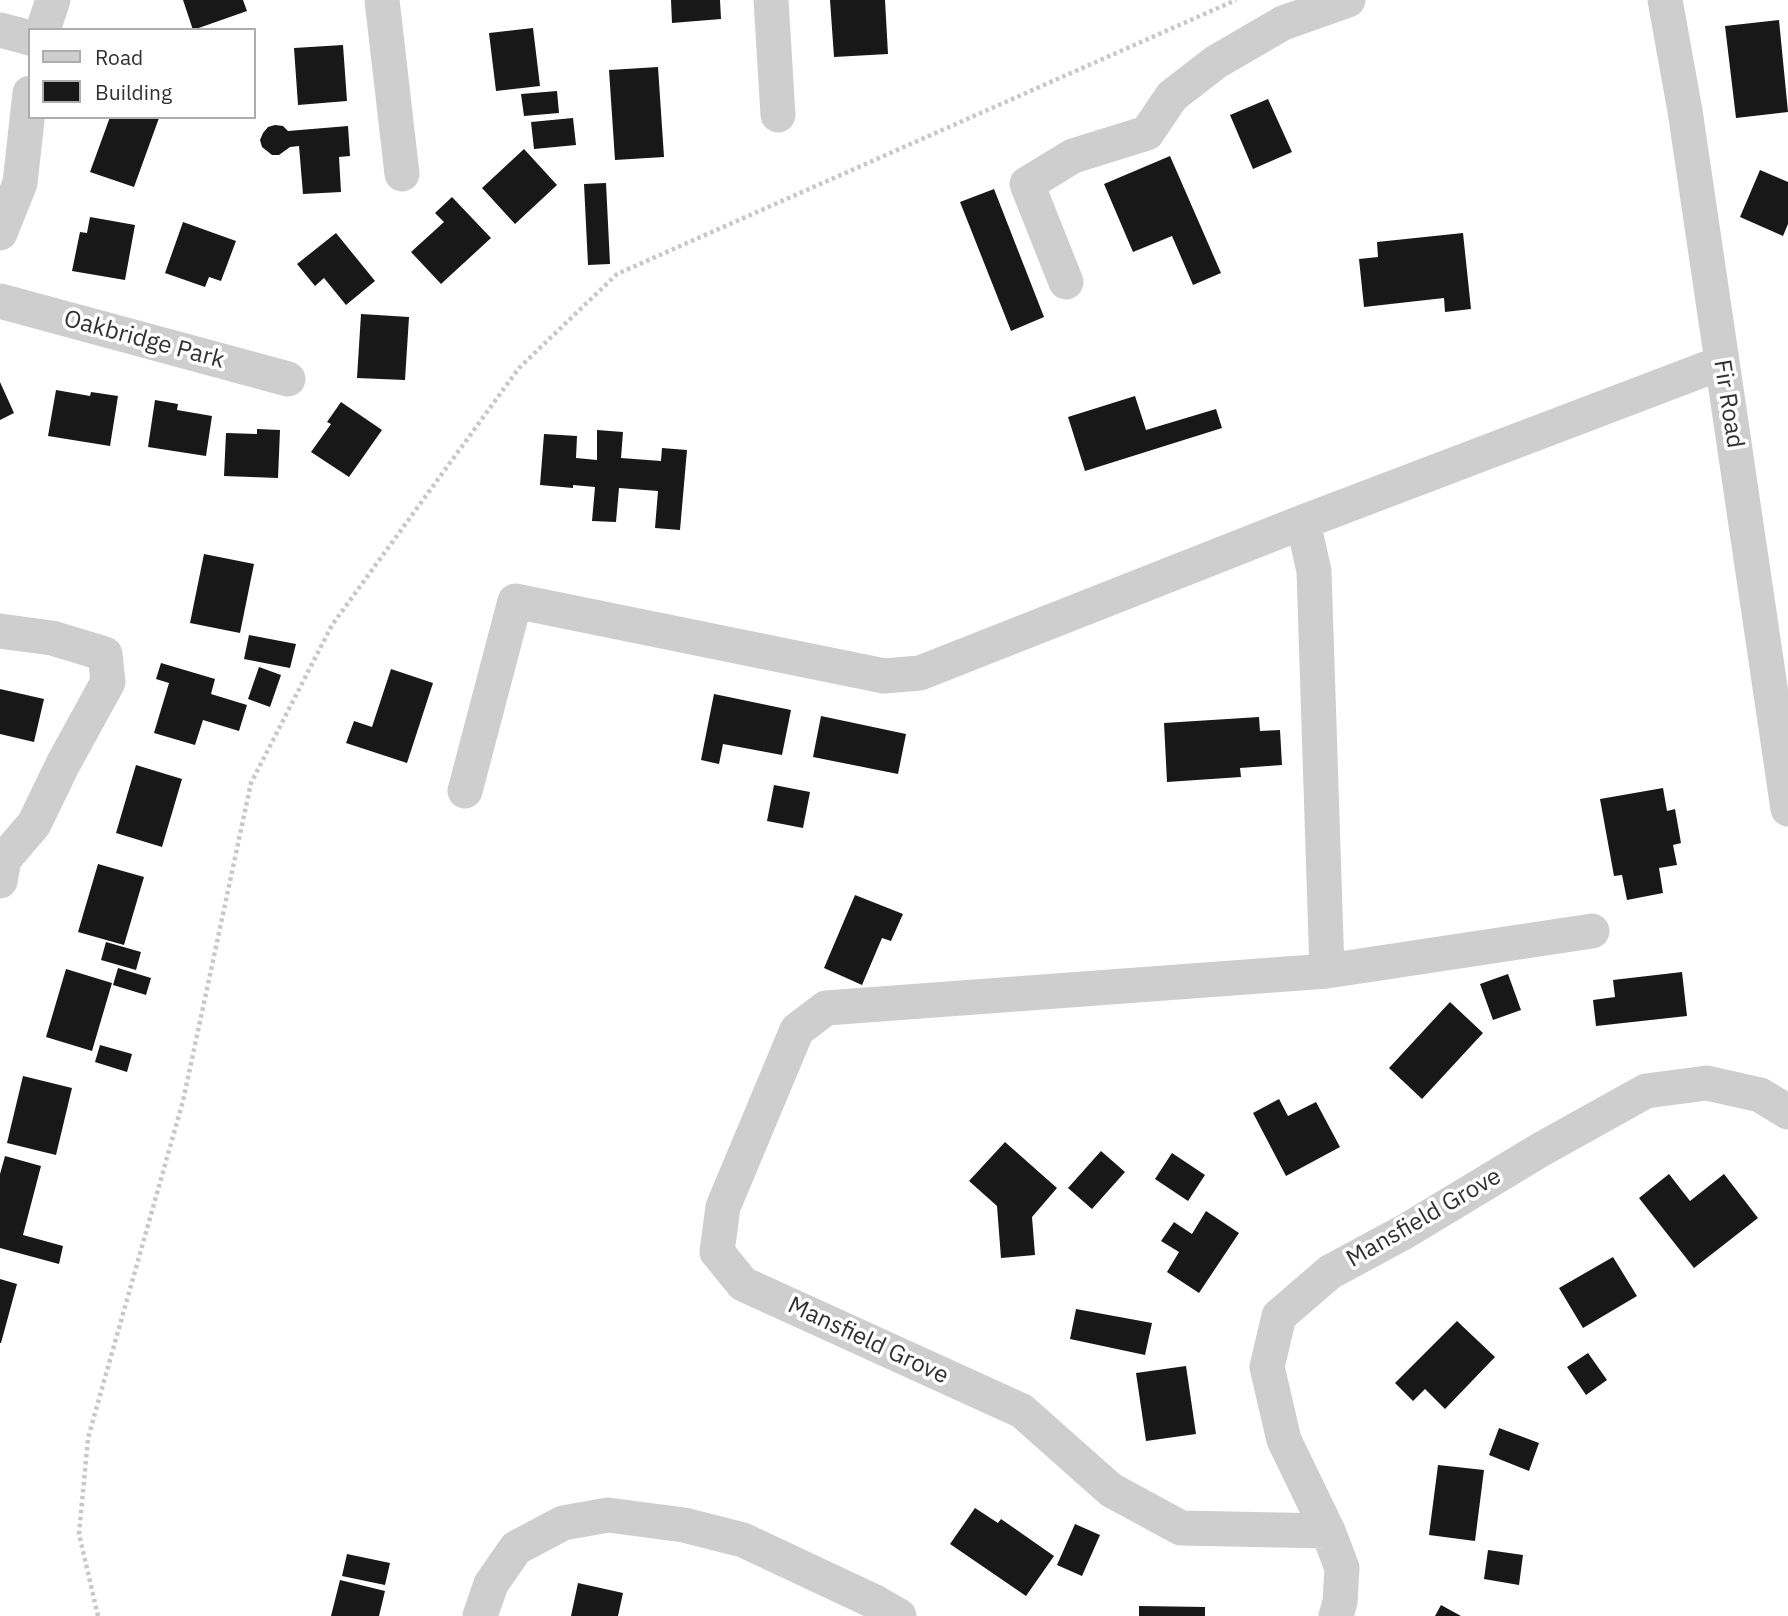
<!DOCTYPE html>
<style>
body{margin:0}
#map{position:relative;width:1788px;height:1616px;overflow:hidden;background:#fff;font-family:"IBM Plex Sans",sans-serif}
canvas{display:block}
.legend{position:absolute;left:28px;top:28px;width:228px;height:91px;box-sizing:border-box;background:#fff;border:2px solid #adadad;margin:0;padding:9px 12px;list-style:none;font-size:21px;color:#313131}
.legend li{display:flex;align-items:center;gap:14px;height:35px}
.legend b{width:35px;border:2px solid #adadad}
</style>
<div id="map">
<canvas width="1788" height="1616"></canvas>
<ul class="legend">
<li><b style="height:9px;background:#cecece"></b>Road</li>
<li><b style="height:19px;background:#181818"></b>Building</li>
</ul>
</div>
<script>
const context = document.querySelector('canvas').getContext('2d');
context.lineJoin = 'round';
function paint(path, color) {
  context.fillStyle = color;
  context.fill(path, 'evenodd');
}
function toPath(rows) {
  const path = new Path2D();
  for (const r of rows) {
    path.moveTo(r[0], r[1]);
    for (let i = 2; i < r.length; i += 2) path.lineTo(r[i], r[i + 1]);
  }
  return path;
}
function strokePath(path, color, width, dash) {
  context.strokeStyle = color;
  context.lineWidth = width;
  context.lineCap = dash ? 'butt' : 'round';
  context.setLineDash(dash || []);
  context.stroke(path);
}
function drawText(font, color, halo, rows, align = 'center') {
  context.font = font + ' "IBM Plex Sans",sans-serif';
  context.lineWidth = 7;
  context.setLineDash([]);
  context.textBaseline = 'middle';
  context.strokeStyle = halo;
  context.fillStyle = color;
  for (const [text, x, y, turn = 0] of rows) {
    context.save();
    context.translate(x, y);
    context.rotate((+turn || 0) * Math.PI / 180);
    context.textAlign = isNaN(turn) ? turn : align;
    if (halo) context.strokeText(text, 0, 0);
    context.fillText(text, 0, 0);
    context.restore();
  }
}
paint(toPath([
 [183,0,243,0,247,11,193,30],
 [671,0,720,0,721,19,672,23],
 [830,0,885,0,888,54,834,57],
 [1779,20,1788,112,1736,118,1725,26],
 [533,28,540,86,496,91,489,33],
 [343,45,347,101,298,105,294,48],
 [658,67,664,157,615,160,609,70],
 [557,91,559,113,524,116,521,94],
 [1268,99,1292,152,1253,169,1230,115],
 [110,117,159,118,134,187,90,172],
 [573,118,576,145,534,149,531,122],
 [275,125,283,126,288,131,348,126,350,156,339,157,341,192,303,194,299,146,290,147,279,155,272,155,262,147,260,140,263,133,268,127],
 [524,149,557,185,515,224,482,188],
 [1170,156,1221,273,1193,285,1172,236,1133,252,1104,184],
 [1760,170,1788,182,1788,224,1783,236,1740,217],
 [606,183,610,264,588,265,584,184],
 [994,189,1044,317,1011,331,960,202],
 [452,197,491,238,441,284,411,252,444,222,435,213],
 [90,217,135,225,125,280,72,271,80,232,87,233],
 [183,222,236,241,221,281,209,277,205,287,165,273],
 [336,233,375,281,346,305,324,278,315,286,297,264],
 [1463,233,1471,309,1445,312,1444,298,1364,307,1359,259,1378,257,1377,242],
 [361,314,409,317,405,380,357,378],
 [0,382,14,413,0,420],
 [56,390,90,396,91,392,118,396,110,446,48,436],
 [1135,396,1146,430,1216,409,1222,428,1085,471,1068,417],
 [155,400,178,404,177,410,212,416,206,456,148,447],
 [341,402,382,430,349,477,311,452,331,424,327,422],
 [257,429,280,430,278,478,224,476,226,433,257,434],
 [597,430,623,432,621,458,661,461,662,448,687,450,680,530,655,528,658,491,619,488,616,522,592,521,595,487,573,485,573,488,540,485,544,434,577,436,576,458,597,460],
 [204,554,254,564,240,633,190,623],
 [249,635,296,644,290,668,244,659],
 [161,663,215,679,211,694,247,705,239,731,203,720,195,745,154,733,169,683,156,679],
 [259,667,281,675,270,707,248,699],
 [391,669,433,683,407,763,346,743,354,721,372,727],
 [0,689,44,699,34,742,0,734],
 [714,694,791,710,782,755,723,744,719,764,701,760],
 [821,716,906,734,898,774,813,757],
 [1259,717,1260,731,1280,730,1282,765,1240,768,1241,777,1167,782,1164,723],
 [136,765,182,779,162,847,116,833],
 [774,785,810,792,803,828,767,821],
 [1663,788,1667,811,1675,809,1681,843,1673,845,1677,865,1659,868,1663,893,1627,900,1622,875,1614,876,1600,799],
 [98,864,144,877,124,945,78,932],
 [855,895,903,914,891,941,882,938,862,985,824,968],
 [106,942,141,952,136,970,101,960],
 [118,968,151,978,146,995,113,985],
 [66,969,112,983,92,1051,46,1037],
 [1682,972,1687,1016,1596,1026,1593,1000,1615,997,1613,980],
 [1508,974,1521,1010,1493,1020,1480,984],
 [1450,1002,1483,1033,1422,1099,1389,1068],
 [100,1045,132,1054,127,1072,95,1062],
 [23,1076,72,1088,56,1155,7,1143],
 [1279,1099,1288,1116,1316,1102,1340,1147,1286,1176,1253,1113],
 [1005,1142,1057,1188,1032,1217,1035,1255,1001,1258,997,1206,969,1181],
 [1101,1151,1125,1172,1092,1209,1068,1188],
 [1172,1153,1205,1175,1188,1201,1155,1179],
 [5,1156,41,1166,23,1235,63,1246,59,1264,0,1248,0,1174],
 [1669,1174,1690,1201,1724,1174,1758,1218,1694,1268,1639,1198],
 [1206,1211,1239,1233,1199,1293,1167,1272,1179,1252,1161,1241,1174,1222,1192,1234],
 [1613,1257,1637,1296,1583,1328,1559,1288],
 [0,1279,17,1284,1,1343,0,1343],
 [1076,1309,1152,1323,1145,1355,1070,1339],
 [1457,1321,1495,1357,1445,1409,1425,1389,1413,1401,1395,1383],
 [1588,1353,1607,1380,1586,1395,1567,1367],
 [1186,1366,1196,1434,1146,1441,1136,1373],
 [1499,1428,1539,1443,1529,1471,1489,1455],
 [1438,1465,1484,1470,1475,1541,1429,1535],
 [975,1508,998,1523,1001,1519,1054,1556,1026,1596,950,1544],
 [1075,1524,1100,1535,1082,1576,1057,1565],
 [1488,1550,1523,1555,1519,1585,1484,1579],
 [347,1554,390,1563,385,1585,342,1576],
 [340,1580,385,1591,379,1616,331,1616],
 [578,1583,623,1593,618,1616,571,1616],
 [1441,1605,1461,1616,1435,1616],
 [1139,1606,1205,1607,1205,1616,1139,1616]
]), '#181818');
strokePath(toPath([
 [98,1616,79,1534,88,1438,183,1101,251,783,332,625,519,368,617,274,1236,0]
]), '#c8c8c8', 4.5, [3.5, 3.5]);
strokePath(toPath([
 [382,0,402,174],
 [771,0,778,115],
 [1665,0,1685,111,1788,809],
 [0,30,30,38],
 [43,30,53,0],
 [0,233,20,183,30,93],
 [1066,282,1027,184,1073,156,1147,133,1172,96,1216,62,1283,23,1348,0],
 [0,301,288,379],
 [1303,522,1314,571,1327,971],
 [0,631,52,638,105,654,108,682,63,764,34,824,4,859,0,881],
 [465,791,515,601,884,676,920,673,1303,522,1721,363],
 [1328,1531,1181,1528,1111,1490,1022,1411,743,1284,717,1252,723,1207,797,1030,826,1008,1327,971,1592,931],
 [480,1616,491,1584,516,1548,563,1523,608,1515,684,1525,743,1540,873,1601,899,1616],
 [1336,1616,1340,1602,1342,1568,1328,1531,1284,1440,1267,1367,1279,1316,1330,1272,1406,1231,1540,1150,1646,1091,1707,1083,1760,1095,1788,1112]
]), '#cecece', 35);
drawText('24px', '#313131', '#fff', [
 ["Oakbridge Park",144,340,15],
 ["Fir Road",1728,404,81],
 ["Mansfield Grove",1424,1218,-30],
 ["Mansfield Grove",868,1341,25]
]);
</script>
